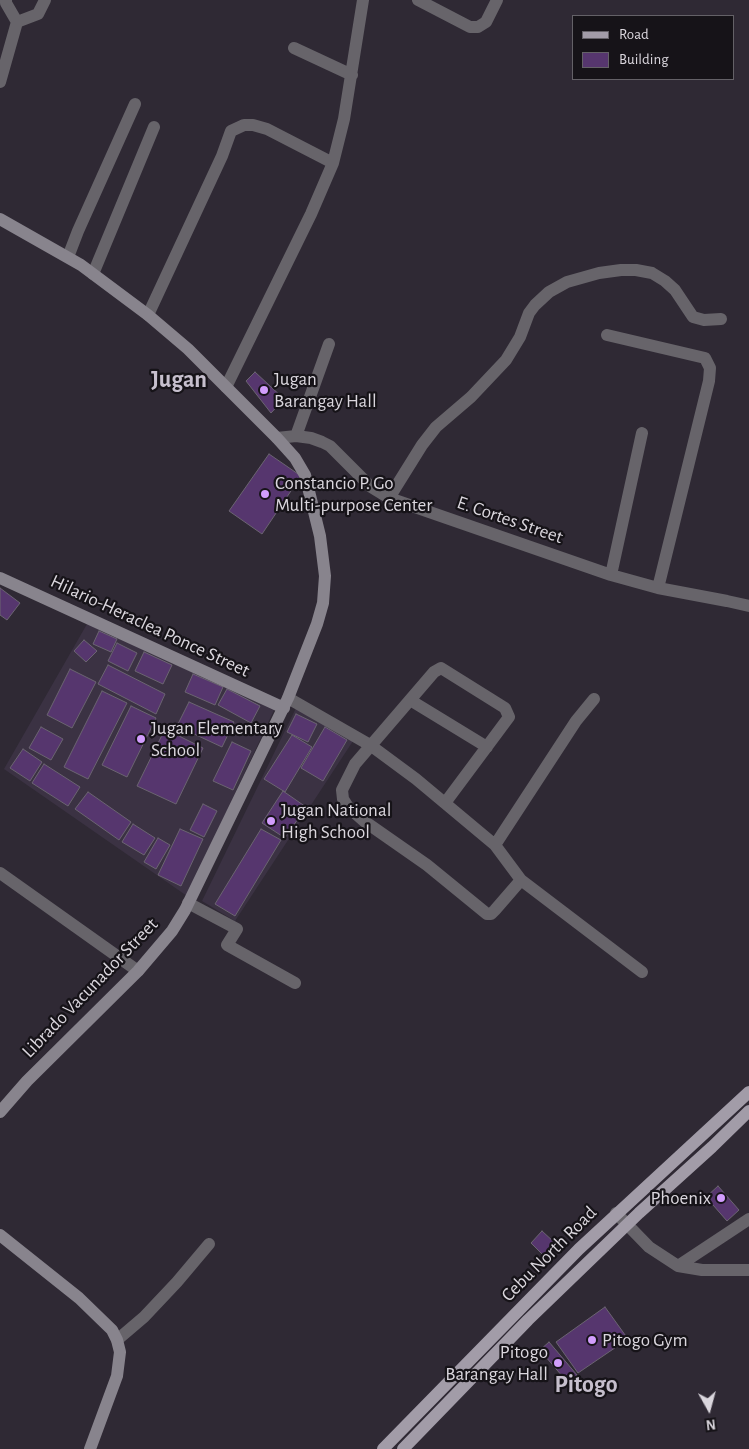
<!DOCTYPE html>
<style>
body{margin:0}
#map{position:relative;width:749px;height:1449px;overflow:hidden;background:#2f2934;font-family:"Alegreya Sans",sans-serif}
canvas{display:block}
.legend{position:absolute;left:572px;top:15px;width:162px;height:65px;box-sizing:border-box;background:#161318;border:1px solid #646167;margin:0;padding:6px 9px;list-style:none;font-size:15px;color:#dad6dd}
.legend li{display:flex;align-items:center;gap:10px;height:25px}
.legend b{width:25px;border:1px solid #646167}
.north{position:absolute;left:684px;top:1384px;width:50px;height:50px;-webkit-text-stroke:4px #161318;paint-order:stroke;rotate:173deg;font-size:14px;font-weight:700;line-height:20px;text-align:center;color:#dad6dd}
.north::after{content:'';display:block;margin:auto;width:18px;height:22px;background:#dad6dd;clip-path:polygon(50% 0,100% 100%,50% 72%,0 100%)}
</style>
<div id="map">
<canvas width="749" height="1449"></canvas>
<ul class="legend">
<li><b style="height:6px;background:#a29ca8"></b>Road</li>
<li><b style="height:14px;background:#56366e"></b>Building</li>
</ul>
<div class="north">N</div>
</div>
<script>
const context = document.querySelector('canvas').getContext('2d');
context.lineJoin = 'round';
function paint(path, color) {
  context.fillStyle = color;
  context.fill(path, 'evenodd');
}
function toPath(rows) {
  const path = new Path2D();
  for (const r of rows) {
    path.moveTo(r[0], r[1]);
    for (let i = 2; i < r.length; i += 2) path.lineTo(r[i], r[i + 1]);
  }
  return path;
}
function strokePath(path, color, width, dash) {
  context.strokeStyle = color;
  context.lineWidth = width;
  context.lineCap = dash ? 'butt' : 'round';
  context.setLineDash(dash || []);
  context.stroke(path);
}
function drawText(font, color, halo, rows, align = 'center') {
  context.font = font + ' "Alegreya Sans",sans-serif';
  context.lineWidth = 4.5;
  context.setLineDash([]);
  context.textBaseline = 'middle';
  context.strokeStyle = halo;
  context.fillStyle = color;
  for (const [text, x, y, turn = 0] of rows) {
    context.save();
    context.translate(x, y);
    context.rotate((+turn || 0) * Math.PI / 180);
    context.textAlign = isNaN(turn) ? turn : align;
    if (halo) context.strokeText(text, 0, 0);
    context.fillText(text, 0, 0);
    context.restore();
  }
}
paint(toPath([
 [87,624,274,710,187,896,4,769],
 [296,708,353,741,235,921,202,901]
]), '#3b3243');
const building = toPath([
 [255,372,284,399,271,413,246,381,255,372],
 [269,454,301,476,262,534,229,511,269,454],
 [0,588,20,603,7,620,0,615,0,588],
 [99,631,117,639,111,652,93,644,99,631],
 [84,640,97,651,86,662,74,651,84,640],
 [117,643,137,653,128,671,108,661,117,643],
 [144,652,172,665,163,684,135,671,144,652],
 [108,665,165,694,156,714,98,684,108,665],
 [70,669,96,682,72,728,47,715,70,669],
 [193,674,223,687,215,705,185,692,193,674],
 [227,689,260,706,251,723,218,705,227,689],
 [102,691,127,703,88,779,64,767,102,691],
 [189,702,234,722,222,747,177,726,189,702],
 [131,706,156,718,127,777,102,765,131,706],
 [296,714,317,724,308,742,287,732,296,714],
 [41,727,63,739,51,760,29,748,41,727],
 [325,727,347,740,323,781,301,768,325,727],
 [165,729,203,748,176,804,137,786,165,729],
 [292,735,312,747,285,792,264,779,292,735],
 [232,742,251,751,233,790,213,781,232,742],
 [23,749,42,762,30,781,10,768,23,749],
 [44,764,80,787,68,806,32,783,44,764],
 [283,791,306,807,285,838,262,823,283,791],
 [88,792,131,822,119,840,75,809,88,792],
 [203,804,217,811,204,837,190,830,203,804],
 [133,824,155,838,144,855,122,842,133,824],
 [180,829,203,839,181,886,158,875,180,829],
 [261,829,281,840,235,916,215,904,261,829],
 [158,838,170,845,156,869,144,862,158,838],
 [718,1186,739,1210,727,1221,706,1197,718,1186],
 [542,1231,555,1243,543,1255,531,1243,542,1231],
 [605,1307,628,1339,578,1373,556,1342,605,1307],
 [549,1342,577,1375,568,1383,540,1350,549,1342]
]);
paint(building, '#56366e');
strokePath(building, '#6b6471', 1);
strokePath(toPath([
 [418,0,470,27,478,27,486,22,497,0],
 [17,22,38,14,45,0],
 [294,48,352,75],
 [0,82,17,22,6,3,6,0],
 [68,257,78,231,135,104],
 [93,274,154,127],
 [148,315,222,156,231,131,244,125,253,125,267,129,333,163],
 [607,335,705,358,710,368,709,381,658,588],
 [226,387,311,214,333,163,344,119,363,0],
 [296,436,329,344],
 [277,438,296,436,311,438,322,442,330,446,371,487,389,498,611,575,658,588,727,601,749,606],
 [389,498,422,445,436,427,471,397,506,360,520,337,529,313,535,305,549,292,567,282,599,273,621,270,636,270,652,273,665,281,675,290,693,317,704,320,721,319],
 [611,575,642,433],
 [288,698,370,745,416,779,495,845,521,880,642,972],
 [410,700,487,747],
 [445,803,509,717,505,708,441,668,434,672,355,764,342,790,343,799,348,807,364,821,427,865,487,914,491,914,495,910,521,880],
 [495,845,576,721,594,699],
 [0,873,138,971],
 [188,903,237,929,227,945,295,983],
 [616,1213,649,1247,678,1266,702,1270,749,1270],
 [678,1266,749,1219],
 [117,1340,144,1317,177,1282,209,1244]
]), '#67646a', 12);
strokePath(toPath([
 [0,219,81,265,148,315,188,349,277,438,295,458,305,475,320,536,325,576,323,603,317,624,288,698,185,910,172,931,138,971,27,1081,0,1112],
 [0,578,284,708],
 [0,1235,79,1298,112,1330,117,1340,120,1352,117,1376,90,1449]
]), '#88848d', 12);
strokePath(toPath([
 [383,1449,579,1249,749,1092],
 [403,1449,528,1320,639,1213,712,1147,749,1111]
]), '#a29ca8', 12);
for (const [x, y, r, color] of [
 [264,390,5,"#d29dfd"],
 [265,494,5,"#d29dfd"],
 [141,739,5,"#d29dfd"],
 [271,821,5,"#d29dfd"],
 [721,1198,5,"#d29dfd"],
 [592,1340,5,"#d29dfd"],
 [558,1363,5,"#d29dfd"]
]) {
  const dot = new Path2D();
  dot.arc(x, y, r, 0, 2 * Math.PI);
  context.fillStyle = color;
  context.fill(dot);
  strokePath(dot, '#161318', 2);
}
drawText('19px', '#dad6dd', '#161318', [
 ["Jugan",274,379],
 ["Barangay Hall",274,401],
 ["Constancio P. Go",275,483],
 ["Multi-purpose Center",275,505],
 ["Jugan Elementary",151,728],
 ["School",151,750],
 ["Jugan National",281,810],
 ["High School",281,832],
 ["Phoenix",711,1198,"right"],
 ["Pitogo Gym",602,1340],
 ["Pitogo",548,1352,"right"],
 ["Barangay Hall",548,1374,"right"]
], 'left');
drawText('19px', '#dad6dd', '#161318', [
 ["E. Cortes Street",510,520,19],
 ["Hilario-Heraclea Ponce Street",150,626,25],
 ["Librado Vacunador Street",90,988,-46],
 ["Cebu North Road",549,1254,-45]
]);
drawText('bold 24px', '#c6bfcd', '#161318', [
 ["Jugan",179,380],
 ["Pitogo",586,1385]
]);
</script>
